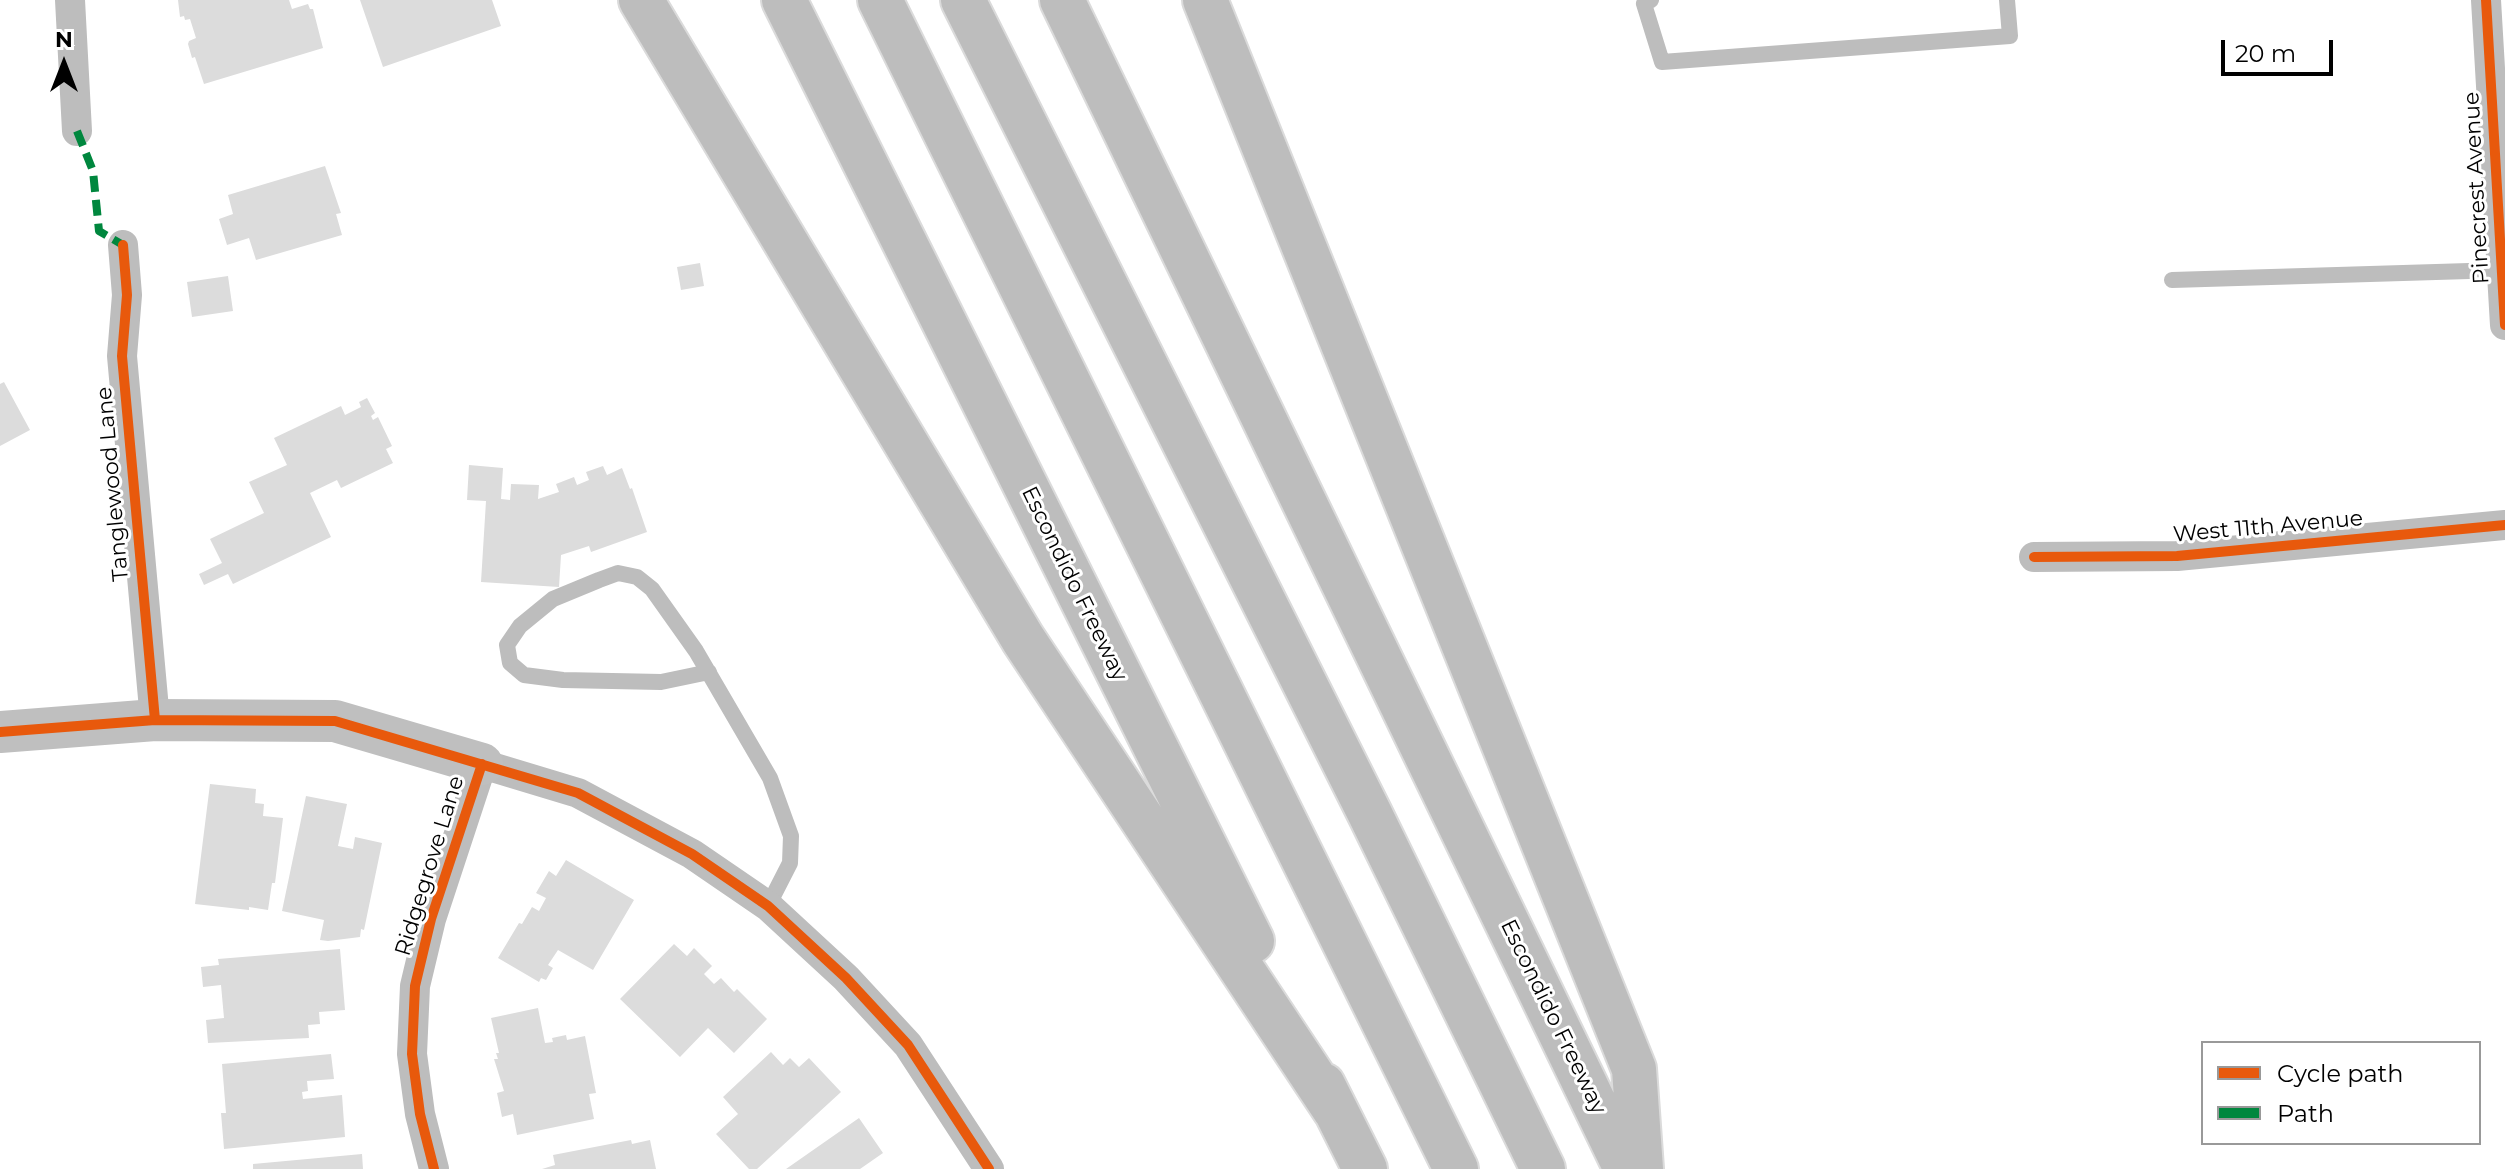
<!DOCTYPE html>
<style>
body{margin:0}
#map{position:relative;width:2505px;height:1169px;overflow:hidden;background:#fff;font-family:Montserrat,sans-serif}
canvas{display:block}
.legend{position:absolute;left:2201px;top:1041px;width:280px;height:104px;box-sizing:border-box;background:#fff;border:2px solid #999;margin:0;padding:10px 14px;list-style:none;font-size:24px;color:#000}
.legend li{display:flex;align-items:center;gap:16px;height:40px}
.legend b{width:40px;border:2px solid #999}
.north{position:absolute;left:24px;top:24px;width:80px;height:80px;-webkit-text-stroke:6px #fff;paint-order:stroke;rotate:0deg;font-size:22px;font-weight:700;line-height:32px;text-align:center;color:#000}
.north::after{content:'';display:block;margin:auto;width:28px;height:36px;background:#000;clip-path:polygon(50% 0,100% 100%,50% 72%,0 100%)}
.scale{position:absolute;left:2221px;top:40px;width:112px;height:36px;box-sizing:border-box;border:4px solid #000;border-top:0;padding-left:10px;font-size:24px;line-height:28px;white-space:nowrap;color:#000;-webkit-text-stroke:6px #fff;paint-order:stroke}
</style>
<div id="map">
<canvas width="2505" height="1169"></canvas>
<ul class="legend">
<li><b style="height:10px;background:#e8590c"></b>Cycle path</li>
<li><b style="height:10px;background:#00873e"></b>Path</li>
</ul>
<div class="north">N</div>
<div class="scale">20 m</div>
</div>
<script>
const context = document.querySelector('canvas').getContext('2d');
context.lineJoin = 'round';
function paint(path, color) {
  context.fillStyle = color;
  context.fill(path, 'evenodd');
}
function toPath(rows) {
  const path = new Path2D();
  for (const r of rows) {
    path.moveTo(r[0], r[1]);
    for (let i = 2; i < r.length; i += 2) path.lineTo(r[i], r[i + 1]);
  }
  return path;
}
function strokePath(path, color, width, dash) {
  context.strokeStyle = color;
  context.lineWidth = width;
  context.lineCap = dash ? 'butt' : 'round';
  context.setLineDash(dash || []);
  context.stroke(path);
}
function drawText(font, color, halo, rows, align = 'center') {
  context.font = font + ' Montserrat,sans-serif';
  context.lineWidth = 6;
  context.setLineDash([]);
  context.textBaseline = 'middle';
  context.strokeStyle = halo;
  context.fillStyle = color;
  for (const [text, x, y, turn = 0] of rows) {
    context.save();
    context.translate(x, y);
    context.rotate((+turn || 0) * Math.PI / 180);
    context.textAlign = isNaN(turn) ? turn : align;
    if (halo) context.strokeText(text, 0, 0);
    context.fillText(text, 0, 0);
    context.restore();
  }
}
paint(toPath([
 [178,0,289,0,292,9,308,4,310,9,313,9,323,48,204,84,195,57,192,58,188,44,189,41,196,38,190,19,185,20,184,16,180,17],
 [360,0,492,0,501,26,383,67],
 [325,166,341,213,336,214,342,235,256,260,249,238,227,245,219,219,233,214,228,195],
 [700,263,704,286,681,290,677,267],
 [228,276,233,311,192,317,187,282],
 [4,382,30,430,0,446,0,384],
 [367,398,375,413,371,416,373,420,378,417,392,446,386,449,393,463,341,488,337,480,310,493,331,537,233,584,228,574,204,585,199,574,222,563,210,539,264,513,249,482,287,465,274,438,341,406,345,415,361,407,359,402],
 [469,465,503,468,501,499,510,500,511,484,539,485,538,499,559,492,556,484,574,477,577,485,589,480,586,472,603,466,607,475,622,468,630,489,632,488,647,532,591,552,589,546,561,555,559,587,481,582,486,501,467,500],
 [210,784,256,789,255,803,264,804,263,816,283,818,275,883,272,883,268,910,249,907,249,910,195,904],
 [306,796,347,804,338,846,353,849,355,837,382,843,364,930,361,929,360,937,328,941,320,940,324,920,282,911],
 [566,860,634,900,593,970,558,950,548,965,553,968,546,980,541,978,539,982,498,958,519,923,522,924,532,907,539,911,546,898,536,893,549,871,556,876],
 [674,944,687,956,694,948,712,966,704,974,714,984,721,978,734,992,737,989,767,1019,734,1053,708,1028,680,1057,620,999],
 [340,949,345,1010,319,1012,320,1024,308,1025,309,1038,208,1043,206,1020,224,1018,221,985,203,987,201,967,219,965,218,959],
 [538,1008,545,1043,553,1042,552,1038,566,1035,567,1040,585,1036,596,1093,589,1094,594,1119,517,1135,513,1114,502,1117,497,1093,504,1091,494,1059,498,1059,496,1053,499,1053,491,1018],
 [771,1052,783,1065,790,1058,799,1067,809,1058,841,1092,757,1169,749,1169,716,1134,738,1114,723,1097],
 [331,1054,334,1079,307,1081,308,1091,302,1092,303,1099,342,1095,345,1137,224,1149,221,1113,226,1113,222,1064],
 [859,1118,883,1153,860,1169,786,1169],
 [631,1140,632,1144,650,1140,656,1169,542,1169,555,1165,553,1155],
 [362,1154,363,1169,253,1169,253,1164]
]), '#dcdcdc');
const highway = toPath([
 [641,0,1023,639,1335,1110],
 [784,0,1252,941],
 [880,0,1456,1169],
 [963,0,1370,814,1543,1169],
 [1062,0,1626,1169],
 [1205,0,1634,1069,1641,1169],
 [1323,1085,1365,1169]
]);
strokePath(highway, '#dbdbdb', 48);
strokePath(toPath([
 [1651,0,1644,4,1662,62,2010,36,2007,0],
 [2172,280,2502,270],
 [709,672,661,682,563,680,524,675,510,663,507,645,520,626,553,599,599,580,618,573,637,577,652,589,696,651,770,778,791,836,790,863,768,906]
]), '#bdbdbd', 16);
strokePath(toPath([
 [70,0,77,131],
 [2486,0,2505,325],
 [123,245,127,295,122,356,155,720],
 [2034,557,2177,556,2505,525],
 [434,1169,420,1114,412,1054,415,986,431,919,482,764,578,793,692,854,768,906,846,978,908,1045,989,1169]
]), '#bdbdbd', 30);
strokePath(toPath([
 [0,732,155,720,335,721,482,764]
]), '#bfbfbf', 42);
strokePath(highway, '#bdbdbd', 44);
strokePath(toPath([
 [77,131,93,171,99,231,123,245]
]), '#00873e', 8, [16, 8]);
strokePath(toPath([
 [2486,0,2505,325],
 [123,245,127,295,122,356,155,720],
 [2034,557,2177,556,2505,525],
 [0,732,155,720,335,721,578,793,692,854,768,906,846,978,908,1045,989,1169],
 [434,1169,420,1114,412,1054,415,986,431,919,482,764]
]), '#e8590c', 10);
drawText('22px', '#000', '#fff', [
 ["Pinecrest Avenue",2477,188,-93],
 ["Tanglewood Lane",113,484,-95],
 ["West 11th Avenue",2268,527,-5],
 ["Escondido Freeway",1074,584,64],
 ["Ridgegrove Lane",430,866,-73],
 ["Escondido Freeway",1553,1017,64]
]);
</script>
